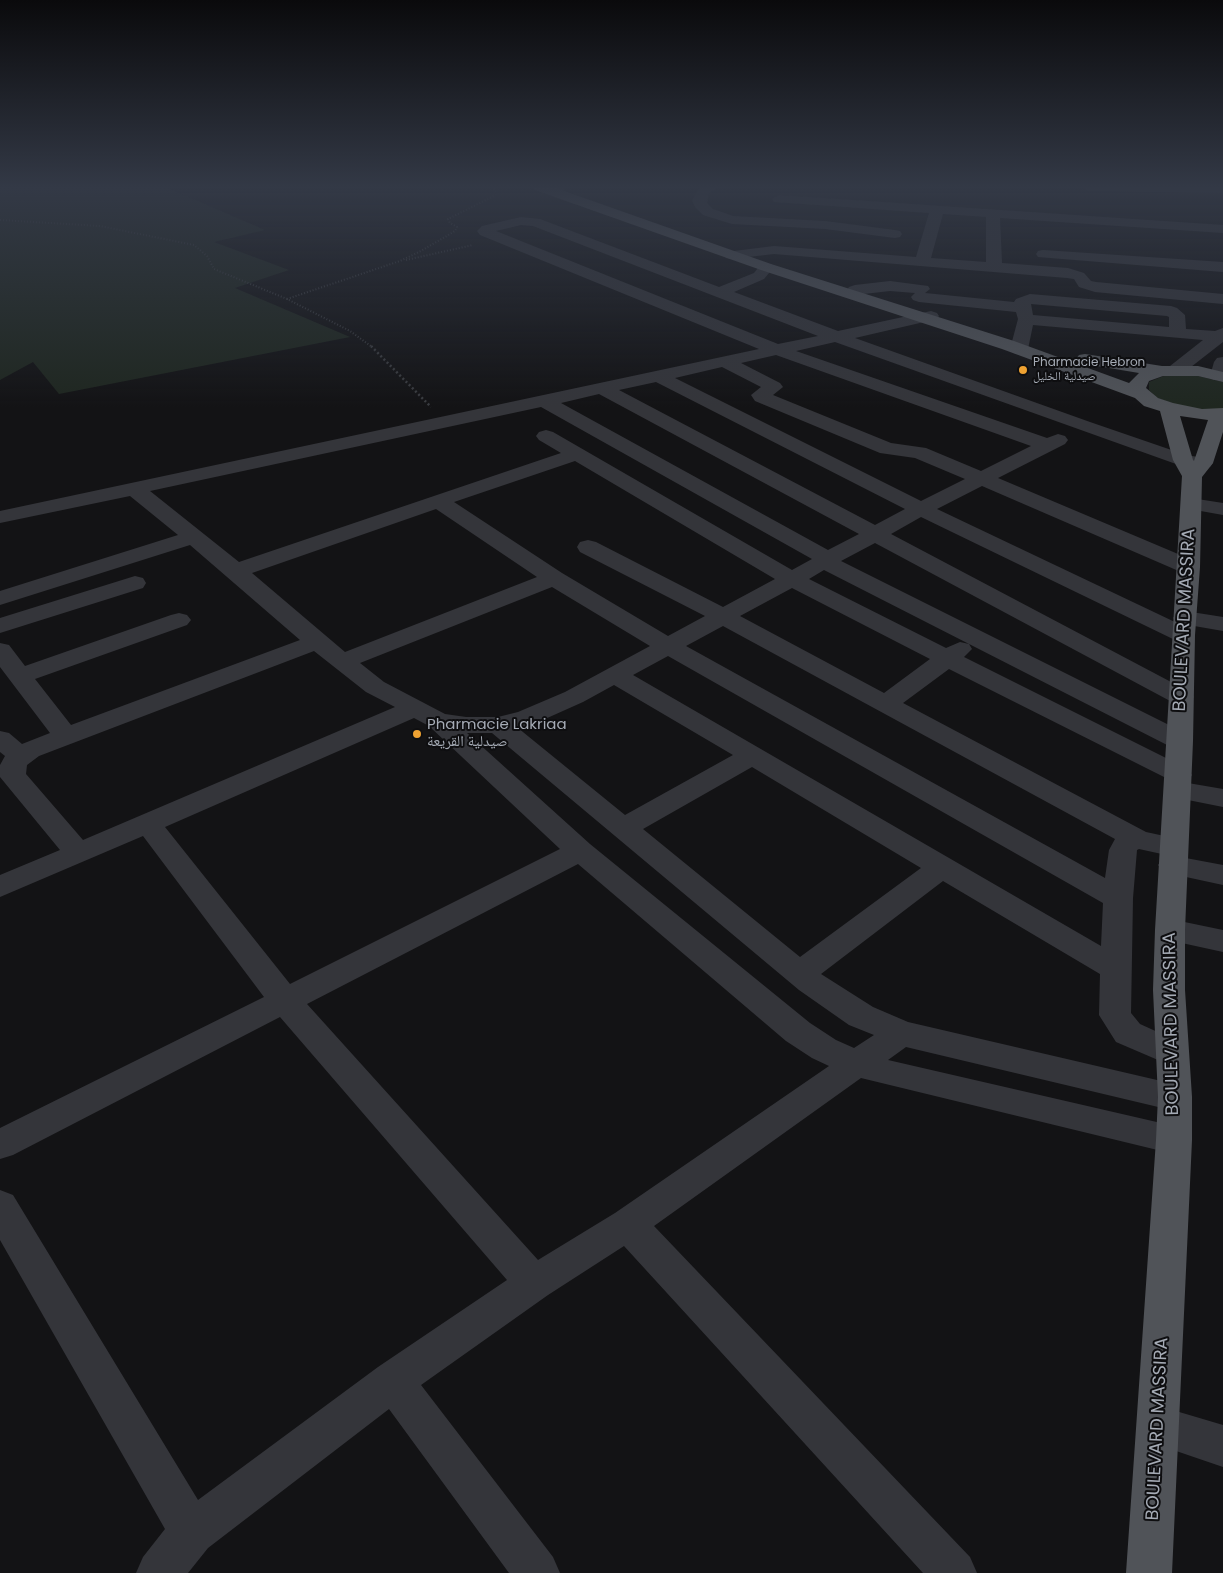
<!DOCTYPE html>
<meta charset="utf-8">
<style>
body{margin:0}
canvas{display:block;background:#131315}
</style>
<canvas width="1223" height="1573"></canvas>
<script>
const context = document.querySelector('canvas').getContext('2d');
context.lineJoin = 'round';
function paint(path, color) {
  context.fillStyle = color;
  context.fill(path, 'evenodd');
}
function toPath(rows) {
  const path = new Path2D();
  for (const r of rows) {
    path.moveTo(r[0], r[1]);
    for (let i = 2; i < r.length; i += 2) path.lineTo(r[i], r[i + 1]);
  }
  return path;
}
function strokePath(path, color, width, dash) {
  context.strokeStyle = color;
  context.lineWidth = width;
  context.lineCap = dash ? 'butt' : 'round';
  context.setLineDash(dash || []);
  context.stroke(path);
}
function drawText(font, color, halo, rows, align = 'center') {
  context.font = font + ' Poppins,"Noto Naskh Arabic",sans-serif';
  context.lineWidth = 4;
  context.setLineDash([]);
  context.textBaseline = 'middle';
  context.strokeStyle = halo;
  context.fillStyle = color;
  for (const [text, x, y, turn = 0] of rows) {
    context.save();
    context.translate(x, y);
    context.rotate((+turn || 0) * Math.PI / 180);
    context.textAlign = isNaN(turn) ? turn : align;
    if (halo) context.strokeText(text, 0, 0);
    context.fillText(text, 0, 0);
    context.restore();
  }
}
paint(toPath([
 [0,187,165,187,265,230,214,242,289,270,235,288,350,337,59,394,33,362,0,380],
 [1166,375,1194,375,1223,382,1223,409,1204,410,1183,407,1157,398,1149,390,1149,382]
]), '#1f2720');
strokePath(toPath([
 [0,220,100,226,194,245,207,256,214,269,287,299,350,331,372,347],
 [406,260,473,245],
 [287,299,400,261,421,251,455,231,457,227,450,223,448,219,494,196,496,193,493,187]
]), '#3a3c40', 2, [1, 2]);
strokePath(toPath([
 [371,346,431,407]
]), '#3a3c40', 2.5, [2, 2.5]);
paint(toPath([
 [544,187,566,187,564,190,549,194,544,193,542,190,544,187],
 [700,187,719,187,709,193,707,203,713,209,733,216,825,221,895,230,900,231,902,234,900,237,895,238,825,229,732,224,703,215,695,207,692,200,700,187],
 [1081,187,1223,187,1223,193,1088,191,1081,187],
 [779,195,1223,225,1223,233,1000,218,1002,263,1068,268,1084,273,1091,281,1096,282,1223,294,1223,304,1095,292,1079,287,1074,279,1067,278,774,254,731,259,726,258,724,255,726,252,774,246,916,257,929,213,774,202,772,199,779,195],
 [943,214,986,217,986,262,931,258,943,214],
 [521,217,540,219,719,287,754,273,761,264,771,264,774,267,764,279,734,292,838,331,931,311,937,313,939,316,937,319,855,338,1090,422,1186,455,1210,459,1213,463,1210,467,1203,469,1176,464,835,342,796,351,1047,438,1058,434,1065,436,1068,440,1065,444,998,478,1197,562,1200,567,1197,572,1189,574,1181,572,982,486,937,509,1177,623,1173,618,1177,613,1185,611,1223,617,1223,631,1177,623,1191,630,1195,635,1191,640,1183,642,1175,640,921,517,891,534,1190,692,1194,697,1190,702,1181,705,1172,702,875,543,841,561,1189,735,1193,741,1189,747,1180,749,1171,747,824,570,809,579,946,648,960,642,969,644,972,649,964,657,1188,769,1192,775,1188,781,1182,782,1223,789,1223,807,1168,796,1164,790,1168,784,1174,782,949,669,903,703,1146,832,1183,840,1187,847,1183,854,1175,856,1223,865,1223,885,1163,872,1158,865,1163,858,1171,856,1139,849,1137,850,1133,898,1131,1013,1140,1024,1184,1044,1189,1053,1184,1062,1172,1066,1116,1042,1099,1015,1100,974,943,881,821,974,873,1007,908,1022,1187,1087,1192,1097,1187,1107,1175,1111,906,1047,888,1060,1174,1126,1187,1130,1192,1140,1187,1150,1174,1154,861,1078,654,1226,970,1557,977,1573,923,1573,624,1246,548,1295,421,1385,553,1557,560,1573,509,1573,389,1409,208,1548,188,1573,136,1573,143,1557,165,1529,0,1240,0,1190,13,1195,198,1500,378,1367,507,1280,280,1017,13,1155,0,1159,0,1128,264,997,143,836,0,897,0,875,60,850,0,777,0,765,5,756,0,752,0,731,9,733,22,744,50,733,0,667,0,643,9,645,25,666,171,615,179,613,187,615,191,620,187,625,35,679,71,725,300,640,190,545,0,605,0,591,178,535,130,496,0,523,0,511,759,349,480,235,477,231,482,226,521,217],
 [521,225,533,226,818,336,778,344,496,231,521,225],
 [776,355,1031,446,981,471,926,448,891,443,773,395,783,387,780,383,741,363,776,355],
 [722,367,761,387,751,395,755,401,880,453,915,458,965,479,921,501,675,378,722,367],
 [656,382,905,509,875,525,619,390,656,382],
 [599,394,859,534,828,550,561,403,599,394],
 [541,407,812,559,792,570,553,432,546,430,539,432,536,436,539,440,561,453,239,562,150,491,541,407],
 [575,461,775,579,723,607,596,542,588,540,580,542,577,547,580,552,705,616,668,636,562,573,454,502,575,461],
 [436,509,537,577,345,652,252,573,436,509],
 [552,587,650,646,565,692,518,712,498,717,466,717,445,714,384,682,360,663,552,587],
 [792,588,930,659,884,693,740,616,792,588],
 [723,626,1115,839,1109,850,1105,878,686,646,723,626],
 [314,651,366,692,395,707,83,840,26,774,27,765,39,756,314,651],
 [668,656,1103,903,1101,946,633,675,668,656],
 [614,685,733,755,625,815,518,728,536,723,583,702,614,685],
 [414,718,429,726,560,849,290,984,165,827,414,718],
 [467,733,492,733,799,990,849,1025,874,1035,854,1048,836,1040,810,1023,590,844,467,733],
 [752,767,921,868,800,957,643,829,752,767],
 [578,864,786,1041,812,1058,829,1066,615,1213,538,1260,307,1004,578,864],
 [1043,250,1223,262,1223,272,1038,257,1036,254,1038,251,1043,250],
 [890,281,928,286,930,289,925,293,1014,302,1016,299,1030,294,1171,306,1177,308,1185,315,1186,329,1215,331,1223,328,1223,342,1182,374,1176,375,1170,374,1167,370,1170,366,1203,340,1033,325,1028,349,1025,353,1019,354,1013,353,1010,349,1018,319,1016,312,919,302,913,300,911,297,915,293,890,291,855,295,849,293,847,290,849,287,855,285,890,281],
 [1031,304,1167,316,1169,317,1169,327,1033,315,1031,304],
 [1223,357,1223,380,1213,380,1210,376,1214,362,1217,358,1223,357],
 [1191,498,1223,503,1223,515,1184,508,1181,504,1184,500,1191,498],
 [135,576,143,578,146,583,143,588,0,633,0,618,135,576],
 [1170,919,1223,930,1223,952,1159,938,1155,930,1159,922,1170,919],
 [1159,1406,1223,1425,1223,1467,1144,1440,1138,1426,1144,1412,1159,1406]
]), '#34353a');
paint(toPath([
 [533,187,553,187,771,264,1014,341,1129,383,1139,373,1079,363,1076,359,1079,355,1085,354,1162,366,1198,366,1223,372,1223,382,1198,376,1163,376,1149,381,1146,388,1158,398,1173,403,1202,409,1223,408,1223,432,1213,463,1202,477,1200,567,1195,635,1193,741,1185,930,1185,990,1192,1097,1192,1140,1172,1573,1126,1573,1156,1140,1158,1097,1153,990,1155,930,1182,476,1173,460,1160,411,1144,406,1135,398,1002,349,761,270,535,190,533,187],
 [1180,416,1208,420,1194,461,1193,460,1180,416]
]), '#505358');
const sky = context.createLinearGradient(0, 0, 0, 407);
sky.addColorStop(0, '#0a0a0c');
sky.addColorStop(0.46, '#333946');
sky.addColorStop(1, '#33394600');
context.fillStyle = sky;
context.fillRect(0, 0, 1223, 407);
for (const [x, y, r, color] of [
 [1023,370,5,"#eea232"],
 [417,734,5,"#eea232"]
]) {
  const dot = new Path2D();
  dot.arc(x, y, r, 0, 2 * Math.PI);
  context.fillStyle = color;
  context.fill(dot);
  strokePath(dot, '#0e0e10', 2);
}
drawText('12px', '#a5abb5', '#0e0e10', [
 ["Pharmacie Hebron",1033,363],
 ["صيدلية الخليل",1033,377]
], 'left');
drawText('15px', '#a5abb5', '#0e0e10', [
 ["Pharmacie Lakriaa",427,725],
 ["صيدلية القريعة",427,742]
], 'left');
drawText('18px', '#a5abb5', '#0e0e10', [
 ["BOULEVARD MASSIRA",1185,620,-87],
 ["BOULEVARD MASSIRA",1172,1024,-91],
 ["BOULEVARD MASSIRA",1158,1429,-87]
]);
</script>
